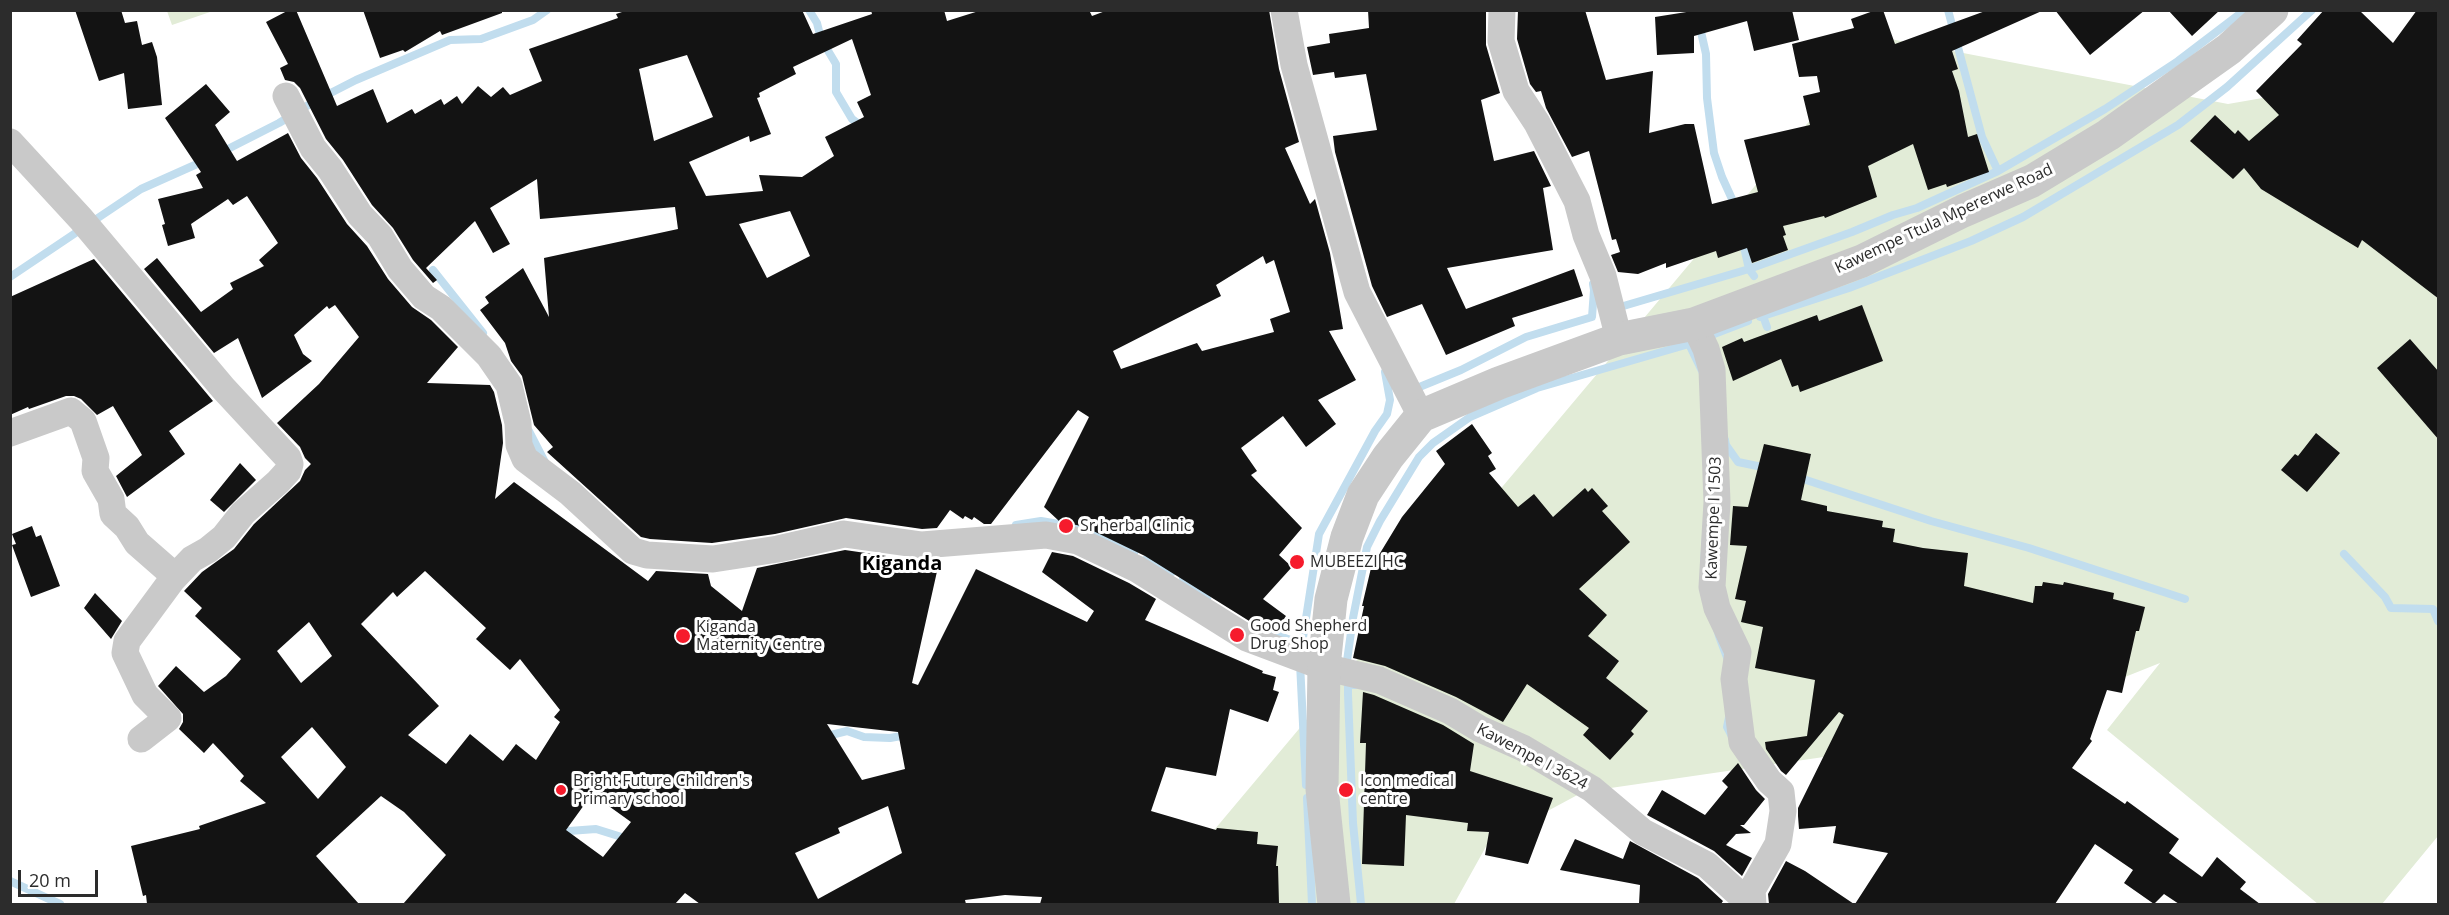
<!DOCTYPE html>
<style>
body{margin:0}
#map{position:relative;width:2449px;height:915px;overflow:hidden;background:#fff;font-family:"Open Sans",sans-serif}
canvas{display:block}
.frame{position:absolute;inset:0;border:12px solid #2c2c2c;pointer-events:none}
.scale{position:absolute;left:18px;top:870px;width:80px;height:27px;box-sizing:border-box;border:3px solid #2c2c2c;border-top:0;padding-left:8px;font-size:18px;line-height:21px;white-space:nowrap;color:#2c2c2c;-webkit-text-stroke:4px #fff;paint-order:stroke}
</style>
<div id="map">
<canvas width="2449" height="915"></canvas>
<div class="frame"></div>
<div class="scale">20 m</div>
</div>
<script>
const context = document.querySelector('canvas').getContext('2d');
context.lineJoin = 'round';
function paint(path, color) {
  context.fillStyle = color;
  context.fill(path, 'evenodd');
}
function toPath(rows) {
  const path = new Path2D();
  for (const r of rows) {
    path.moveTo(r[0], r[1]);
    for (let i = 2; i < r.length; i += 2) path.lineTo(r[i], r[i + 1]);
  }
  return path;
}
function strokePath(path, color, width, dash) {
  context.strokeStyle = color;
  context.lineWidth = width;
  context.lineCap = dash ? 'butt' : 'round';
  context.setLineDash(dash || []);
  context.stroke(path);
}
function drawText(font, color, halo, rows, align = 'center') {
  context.font = font + ' "Open Sans",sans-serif';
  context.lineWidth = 6;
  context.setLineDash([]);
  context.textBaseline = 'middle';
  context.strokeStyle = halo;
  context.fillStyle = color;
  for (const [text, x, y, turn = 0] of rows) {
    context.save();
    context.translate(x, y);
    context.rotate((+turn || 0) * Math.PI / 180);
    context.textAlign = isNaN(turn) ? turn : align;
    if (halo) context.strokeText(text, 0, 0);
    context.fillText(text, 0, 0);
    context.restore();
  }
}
paint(toPath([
 [167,11,167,10,213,11,172,25],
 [1880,37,2228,104,2424,70,2438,64,2438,836,2382,904,2318,904,2107,730,2160,663,1982,734,1583,792,1488,843,1454,904,1152,904]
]), '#e2ecd7');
strokePath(toPath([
 [809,10,817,23,821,39,836,64,836,92,852,119,864,128],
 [1948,10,1982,137,1998,171],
 [1699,23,1706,54,1707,98,1714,153,1722,177,1732,199,1732,209],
 [220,153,279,123,315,101,356,80,450,40,481,39,533,20,547,10],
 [1742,238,1749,269,1754,276],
 [433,270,483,333],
 [10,277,141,189,206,160],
 [1618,301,1620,307,1749,269,1852,232,1893,215,1917,208,1998,171,2105,109,2178,61,2245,10],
 [1763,316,1767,327],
 [1760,317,1849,288,1971,241,2023,217,2178,125,2227,87,2312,10],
 [1712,342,1709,336,1748,321],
 [1689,344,1704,375,1712,422,1714,462,1709,492,1704,564,1705,585,1719,636,1731,668,1733,698,1727,727,1738,748,1778,792,1779,809,1773,847,1753,881,1745,889,1718,866,1636,820,1611,794,1536,751,1507,738,1495,729,1479,726,1467,720,1461,716,1456,706,1436,697,1425,696,1396,684,1346,668,1353,618,1367,547,1380,521,1419,457,1433,443,1470,417,1537,388,1689,344],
 [1413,382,1417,388,1461,370,1526,337,1592,317,1594,290,1593,284],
 [529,431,545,462],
 [1725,440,1726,445,1738,462,1767,468],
 [1797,477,1931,521,2029,548,2185,599],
 [1016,525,1041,521,1082,528,1134,553],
 [2344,554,2385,597,2391,608,2433,609,2438,621],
 [1145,560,1172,572],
 [1183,578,1207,599],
 [1257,628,1302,644,1319,534,1375,431,1387,414,1390,400,1385,372],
 [1300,663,1306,785],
 [1355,685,1348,685,1348,694,1353,823,1361,904],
 [823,737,847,731,864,737,890,738,907,735],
 [1307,798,1312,904],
 [560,836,569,831,596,829,628,839],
 [10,881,60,904]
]), '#c1ddee', 8);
paint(toPath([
 [75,10,121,10,125,23,137,21,142,45,152,42,157,57,162,105,128,109,124,73,99,81],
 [289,10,296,10,337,106,373,89,387,123,412,109,415,114,441,99,444,105,457,96,462,104,478,86,491,97,503,87,510,95,542,81,529,49,618,18,616,14,628,10,802,10,813,34,872,14,871,10,944,10,947,21,982,10,1089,10,1092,16,1108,10,1269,10,1279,69,1299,142,1285,148,1310,204,1315,199,1330,253,1343,329,1329,331,1356,380,1318,400,1336,424,1306,447,1283,416,1241,448,1257,471,1251,475,1302,528,1279,555,1292,567,1263,599,1286,616,1275,632,1254,624,1145,556,1085,527,1059,521,1044,507,1089,417,1078,410,991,524,984,524,974,517,972,520,965,516,963,519,950,510,937,528,922,529,846,518,775,534,712,543,650,539,641,537,547,452,553,447,534,425,522,376,511,361,505,343,480,310,489,303,485,297,523,268,549,317,544,258,678,229,675,207,540,219,537,179,490,208,510,244,493,253,475,221,426,268,437,280,433,283,413,260,393,228,372,205,343,160,326,139,300,88,294,82,285,80,280,68,288,64,266,22],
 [852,39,871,95,857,102,864,117,825,137,834,156,802,177,759,175,763,191,706,196,689,162,749,136,750,142,771,134,757,98,760,97,759,93,796,74,793,67],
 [687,55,713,117,654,141,639,69],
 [790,211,810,256,767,278,739,224],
 [1263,256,1266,264,1274,260,1290,312,1270,319,1274,332,1202,351,1197,343,1121,369,1113,351,1221,296,1216,285],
 [363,10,502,10,502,13,442,35,440,31,405,52,403,50,380,58],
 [1368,10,1486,10,1486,45,1500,93,1481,100,1494,161,1534,151,1551,186,1543,188,1553,250,1447,268,1466,309,1574,269,1583,296,1512,318,1515,326,1446,355,1422,304,1387,317,1372,286,1335,152,1333,136,1377,130,1366,74,1335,78,1334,72,1313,75,1307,47,1330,43,1329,34,1369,28],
 [1518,10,1585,10,1606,80,1653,71,1649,133,1685,124,1694,124,1712,204,1758,192,1744,140,1810,125,1803,96,1820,92,1817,76,1799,77,1792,44,1854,28,1851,19,1876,10,1883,10,1895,44,1988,10,2044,10,1952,51,1958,69,1952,71,1959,91,1968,137,1977,134,1989,172,1947,187,1946,184,1928,190,1913,144,1868,166,1877,197,1825,218,1824,216,1783,226,1786,235,1783,236,1788,250,1752,263,1747,248,1718,258,1716,251,1666,268,1666,263,1638,274,1618,272,1611,255,1620,252,1616,239,1612,240,1589,151,1572,157,1546,108,1541,91,1536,92,1530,84,1517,39],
 [1699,10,1792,10,1799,40,1754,51,1747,21,1694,36,1694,53,1657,55,1655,17],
 [2055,10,2145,10,2090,55],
 [2168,10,2220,10,2192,36],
 [2324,10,2359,10,2393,43,2417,10,2439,10,2439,299,2362,240,2358,248,2261,189,2244,168,2233,179,2190,141,2215,115,2235,134,2238,130,2249,141,2279,115,2256,91,2302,44,2297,40],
 [206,84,230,112,215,125,237,161,288,133,301,158,317,178,347,224,367,246,388,279,412,307,431,320,458,347,427,383,490,385,494,392,502,425,503,443,495,499,514,482,648,581,656,571,708,574,711,586,742,611,757,568,845,550,914,560,913,561,938,567,912,683,918,685,976,569,1087,622,1094,611,1042,572,1052,552,1073,556,1129,583,1156,599,1145,620,1263,671,1262,673,1276,677,1273,690,1279,692,1268,722,1230,709,1216,776,1166,767,1151,811,1216,830,1217,828,1258,832,1257,844,1278,846,1276,866,1278,866,1279,904,1040,904,1042,897,1005,895,965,900,966,904,700,904,685,893,675,904,403,904,446,855,404,812,381,796,316,856,359,904,147,904,146,895,143,896,131,846,200,829,199,826,266,803,240,781,244,776,213,743,204,753,179,729,183,722,183,714,158,686,176,666,204,692,226,676,241,659,195,616,202,608,184,591,202,572,234,549,254,524,300,481,305,470,311,464,305,458,300,447,277,423,319,384,359,337,335,305,329,309,327,306,294,335,303,354,312,361,262,398,238,338,214,353,144,269,157,258,201,312,233,289,230,283,264,266,259,260,278,243,247,196,233,205,228,199,191,224,195,238,168,246,162,225,165,224,158,199,203,188,196,175,201,172,165,118],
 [425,571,486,628,476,639,510,670,520,659,560,710,554,717,560,722,536,760,516,744,503,761,470,734,446,764,408,735,439,706,361,624,393,592,397,597],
 [309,622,332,656,301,683,277,651],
 [827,724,898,732,905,769,862,780],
 [312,727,346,767,318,799,281,757],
 [592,794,631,822,603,857,566,830],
 [888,806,902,853,818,899,795,853,840,833,838,828],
 [94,259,213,401,169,431,185,454,127,497,116,476,142,455,113,406,97,415,81,399,74,396,66,396,29,409,28,407,10,415,10,297],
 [1862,305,1883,361,1800,392,1798,385,1792,387,1781,359,1733,381,1722,347,1742,338,1744,342,1817,315,1819,321],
 [2410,339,2439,372,2439,440,2377,368],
 [1472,424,1492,453,1488,456,1496,469,1489,473,1518,507,1534,494,1553,517,1585,488,1588,492,1592,488,1608,506,1602,511,1630,542,1579,589,1607,615,1588,636,1619,661,1606,678,1648,711,1631,731,1634,734,1610,760,1583,735,1589,728,1527,684,1503,722,1456,697,1385,666,1353,658,1364,606,1362,606,1371,568,1402,517,1445,464,1436,451],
 [2316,433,2340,453,2307,492,2281,470,2295,454,2298,456],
 [1764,444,1811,454,1801,500,1827,506,1827,511,1883,521,1882,527,1895,529,1893,542,1923,548,1968,553,1964,586,2033,603,2035,586,2042,586,2043,582,2063,585,2064,582,2114,593,2113,599,2145,607,2139,631,2136,631,2122,693,2107,690,2090,739,2092,741,2072,768,2125,804,2127,801,2179,839,2169,853,2202,877,2217,857,2246,882,2240,889,2260,904,2179,904,2164,894,2154,904,2124,883,2133,870,2095,844,2055,904,1855,904,1888,853,1833,843,1836,826,1799,829,1798,816,1798,808,1844,715,1839,712,1786,775,1781,771,1766,749,1765,742,1807,736,1815,680,1755,668,1763,627,1741,622,1746,601,1735,599,1747,546,1730,545,1733,506,1748,507],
 [240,463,256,480,224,512,210,500],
 [32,526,36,537,41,535,60,586,31,597,12,545,16,544,12,534],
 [95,593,122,621,111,639,84,608],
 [1363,692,1374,695,1443,725,1474,744,1470,771,1553,798,1528,864,1485,855,1489,832,1467,831,1468,823,1406,815,1404,866,1362,864,1366,743,1360,743],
 [1738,763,1756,790,1765,799,1744,825,1740,825,1751,833,1736,834,1726,845,1752,858,1742,876,1714,851,1647,815,1662,790,1705,815,1728,787,1722,781],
 [1575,839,1623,859,1630,841,1698,878,1723,901,1721,904,1639,904,1640,885,1560,870],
 [1786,861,1805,871,1854,904,1769,904,1768,894]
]), '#131313');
strokePath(toPath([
 [1284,10,1294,65,1357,292,1421,416],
 [1502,10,1501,41,1516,91,1537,123,1577,201,1586,235,1603,276,1619,339],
 [286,96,313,148,330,169,360,215,380,236,400,269,424,297,441,308,489,356,509,385,518,423,519,445,525,459,570,493,633,551,647,555,713,559,778,549,844,534,922,545,1046,535,1078,541,1137,569,1247,638,1324,667,1379,680,1450,711,1480,729,1523,748,1592,789,1643,832,1707,865,1750,904],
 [10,142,81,219,223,388,288,458,290,464,288,471,278,482,243,513,224,537,208,550,192,559,172,580,127,641,125,653,145,695,168,718,141,739],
 [1694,324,1706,349,1712,370,1717,502,1712,587,1717,608,1738,652,1734,679,1742,742,1769,781,1781,792,1783,811,1778,844,1752,890,1753,904],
 [10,433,71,411,83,421,96,458,95,471,111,499,113,514,127,527,137,543,169,571,172,580]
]), '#c9c9c9', 27);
strokePath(toPath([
 [1334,904,1322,789,1324,667,1331,599,1347,537,1363,495,1388,457,1421,416,1499,383,1619,339,1694,324,1862,261,1963,211,2032,181,2108,135,2229,49,2272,10]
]), '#c9c9c9', 33);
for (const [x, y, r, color] of [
 [1066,526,8,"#f61b2c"],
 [1297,562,8,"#f61b2c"],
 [1237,635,8,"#f61b2c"],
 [683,636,8,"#f61b2c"],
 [561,790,6,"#f61b2c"],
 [1346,790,8,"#f61b2c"]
]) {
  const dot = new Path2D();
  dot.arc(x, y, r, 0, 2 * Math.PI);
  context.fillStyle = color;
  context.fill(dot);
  strokePath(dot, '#fff', 2);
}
drawText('16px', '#2c2c2c', '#fff', [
 ["Kawempe Ttula Mpererwe Road",1944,219,-25],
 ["Kawempe I 1503",1714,518,-88],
 ["Kawempe I 3624",1532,757,28]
]);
drawText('16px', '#2c2c2c', '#fff', [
 ["Sr herbal Clinic",1080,526],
 ["MUBEEZI HC",1310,562],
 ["Good Shepherd",1250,626],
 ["Drug Shop",1250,644],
 ["Kiganda",696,627],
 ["Maternity Centre",696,645],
 ["Bright Future Children's",573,781],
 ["Primary school",573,799],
 ["Icon medical",1360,781],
 ["centre",1360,799]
], 'left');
drawText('bold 20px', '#000', '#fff', [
 ["Kiganda",902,564]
]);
</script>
